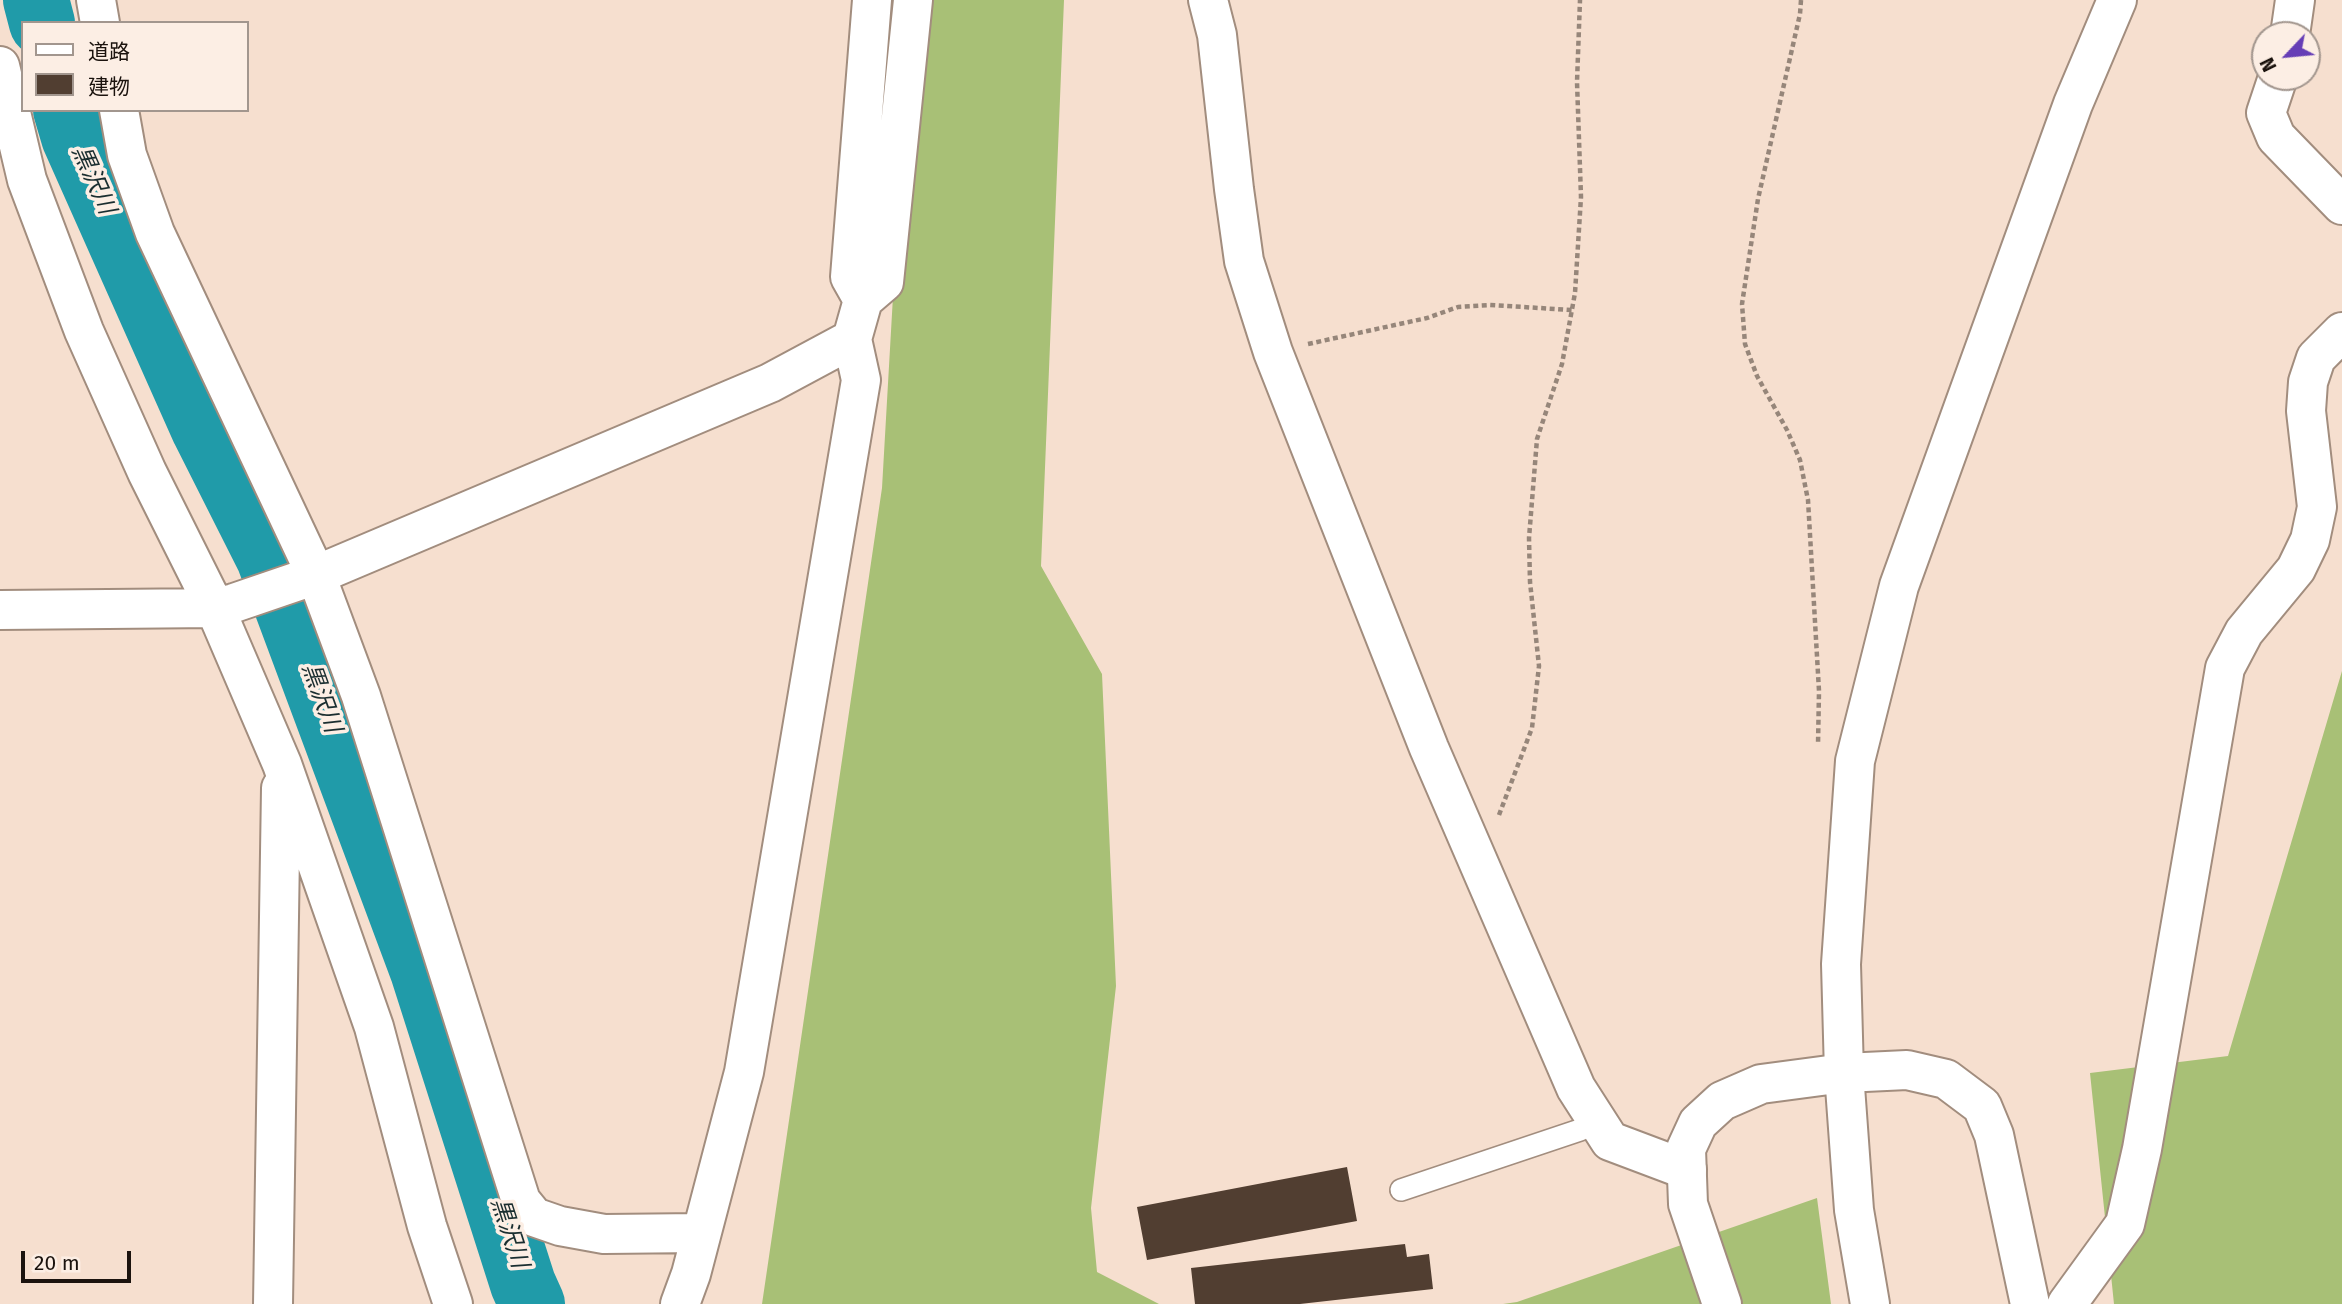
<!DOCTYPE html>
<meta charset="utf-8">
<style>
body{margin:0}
#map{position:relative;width:2342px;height:1304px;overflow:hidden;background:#f6dfcf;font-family:"Fira Sans","Noto Sans JP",sans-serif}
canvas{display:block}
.legend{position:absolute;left:21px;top:21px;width:228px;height:91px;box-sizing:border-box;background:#fceee4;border:2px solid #a2968e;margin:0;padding:9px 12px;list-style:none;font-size:21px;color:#1b130e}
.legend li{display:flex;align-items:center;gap:14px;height:35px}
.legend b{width:35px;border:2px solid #a2968e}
.north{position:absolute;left:2251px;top:21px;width:70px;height:70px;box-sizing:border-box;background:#fceee4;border:2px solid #a2968e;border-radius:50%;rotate:244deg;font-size:19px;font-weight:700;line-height:28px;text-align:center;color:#1b130e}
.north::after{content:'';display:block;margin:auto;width:24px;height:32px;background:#663eb6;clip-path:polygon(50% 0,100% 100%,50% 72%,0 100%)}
.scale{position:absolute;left:21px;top:1251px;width:110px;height:32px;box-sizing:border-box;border:4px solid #1b130e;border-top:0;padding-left:9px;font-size:21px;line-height:24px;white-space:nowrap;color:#1b130e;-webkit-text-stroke:5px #fceee4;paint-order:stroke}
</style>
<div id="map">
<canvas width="2342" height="1304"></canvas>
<ul class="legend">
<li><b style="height:9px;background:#fff"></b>道路</li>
<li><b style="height:19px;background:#513e31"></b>建物</li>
</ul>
<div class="north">N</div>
<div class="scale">20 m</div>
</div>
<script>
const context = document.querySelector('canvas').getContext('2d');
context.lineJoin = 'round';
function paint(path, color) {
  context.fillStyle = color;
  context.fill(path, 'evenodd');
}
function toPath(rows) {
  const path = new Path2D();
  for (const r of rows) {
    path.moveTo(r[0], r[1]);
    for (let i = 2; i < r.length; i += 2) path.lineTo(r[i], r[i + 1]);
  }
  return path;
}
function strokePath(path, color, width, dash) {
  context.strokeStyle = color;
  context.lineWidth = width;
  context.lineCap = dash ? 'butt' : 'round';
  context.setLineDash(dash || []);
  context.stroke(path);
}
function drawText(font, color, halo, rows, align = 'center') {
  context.font = font + ' "Fira Sans","Noto Sans JP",sans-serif';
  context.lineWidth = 7;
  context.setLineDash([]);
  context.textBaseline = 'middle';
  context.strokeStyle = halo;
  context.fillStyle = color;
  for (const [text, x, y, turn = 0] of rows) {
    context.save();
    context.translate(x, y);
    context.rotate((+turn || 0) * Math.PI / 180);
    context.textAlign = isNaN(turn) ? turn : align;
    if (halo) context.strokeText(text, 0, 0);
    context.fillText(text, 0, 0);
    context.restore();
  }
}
paint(toPath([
 [910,0,1064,0,1041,566,1102,674,1116,986,1091,1208,1097,1272,1159,1304,762,1304,882,488],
 [2342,671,2342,1304,2114,1304,2090,1073,2228,1056],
 [1817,1198,1831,1304,1503,1304,1517,1302]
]), '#a8c076');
strokePath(toPath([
 [36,0,42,23],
 [66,110,74,137,204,429,269,558,423,971,523,1284,532,1304]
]), '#209ba9', 66);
paint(toPath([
 [1347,1167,1357,1221,1147,1260,1137,1207],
 [1405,1244,1407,1257,1429,1254,1433,1289,1300,1304,1195,1304,1191,1268]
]), '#513e31');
const lane = toPath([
 [1401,1190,1580,1130,1596,1120]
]);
const street = toPath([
 [96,0,100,23],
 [1208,0,1217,35,1234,189,1244,261,1273,352,1429,748,1576,1088,1610,1141,1687,1170],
 [2290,35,2295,0],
 [0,66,27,180,84,331,147,472,215,608,282,764,374,1027,427,1226,453,1304],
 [2278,77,2266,113,2276,137,2342,205],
 [119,110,127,155,155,233,316,575,361,696,521,1201,534,1217,560,1226,604,1234,700,1233],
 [863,300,884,282,913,0],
 [0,610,215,608,234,603,316,575,770,383,852,339],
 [1844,1073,1907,1070,1946,1079,1982,1106,1994,1135,2030,1304],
 [273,1304,281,788],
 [680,1304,691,1274,744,1072,861,380,852,339,863,300,850,277,872,0],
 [2067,1304,2125,1224,2142,1149,2225,668,2244,632,2296,569,2310,540,2317,507,2306,411,2308,382,2316,358,2342,332]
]);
const secondary = toPath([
 [1722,1304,1688,1204,1686,1149,1698,1123,1722,1101,1761,1084,1844,1073],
 [1870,1304,1854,1210,1844,1073,1841,964,1855,761,1899,586,2073,104,2117,0]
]);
strokePath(lane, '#a28d7e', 24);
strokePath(street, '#a28d7e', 42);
strokePath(secondary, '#a28d7e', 42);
strokePath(toPath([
 [1801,0,1800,14,1758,199,1742,304,1745,344,1757,376,1787,430,1800,460,1808,500,1819,691,1818,745],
 [1308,344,1427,318,1458,307,1490,305,1572,310],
 [1499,815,1532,728,1539,666,1530,582,1529,538,1537,439,1562,364,1575,293,1581,197,1577,82,1580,0]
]), '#96867a', 4.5, [5, 3.5]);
strokePath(lane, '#fff', 21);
strokePath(street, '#fff', 38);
strokePath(secondary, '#fff', 38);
drawText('italic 24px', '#1a2e30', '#fceee4', [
 ["黒沢川",93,180,66],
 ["黒沢川",321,698,70],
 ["黒沢川",509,1233,72]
]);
</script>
